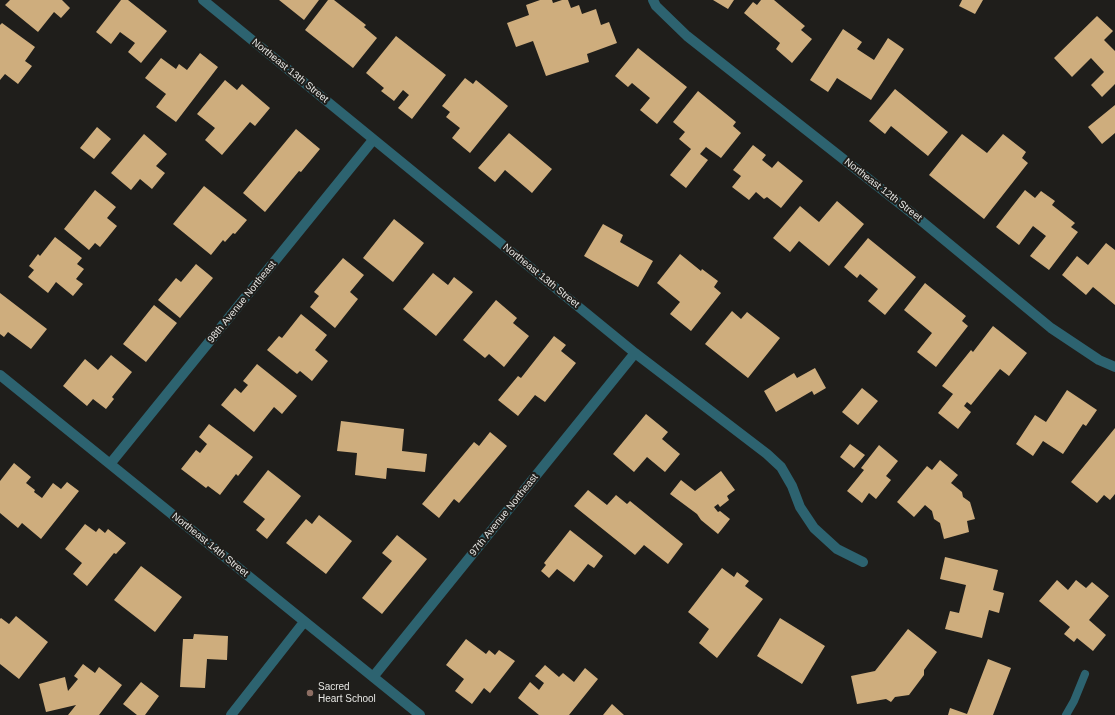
<!DOCTYPE html>
<style>
body{margin:0}
canvas{display:block;background:#1f1e1b}
</style>
<canvas width="1115" height="715"></canvas>
<script>
const context = document.querySelector('canvas').getContext('2d');
context.lineJoin = 'round';
function paint(path, color) {
  context.fillStyle = color;
  context.fill(path, 'evenodd');
}
function toPath(rows) {
  const path = new Path2D();
  for (const r of rows) {
    path.moveTo(r[0], r[1]);
    for (let i = 2; i < r.length; i += 2) path.lineTo(r[i], r[i + 1]);
  }
  return path;
}
function strokePath(path, color, width, dash) {
  context.strokeStyle = color;
  context.lineWidth = width;
  context.lineCap = dash ? 'butt' : 'round';
  context.setLineDash(dash || []);
  context.stroke(path);
}
function drawText(font, color, halo, rows, align = 'center') {
  context.font = font + ' Arial,sans-serif';
  context.lineWidth = 4;
  context.setLineDash([]);
  context.textBaseline = 'middle';
  context.strokeStyle = halo;
  context.fillStyle = color;
  for (const [text, x, y, turn = 0] of rows) {
    context.save();
    context.translate(x, y);
    context.rotate((+turn || 0) * Math.PI / 180);
    context.textAlign = isNaN(turn) ? turn : align;
    if (halo) context.strokeText(text, 0, 0);
    context.fillText(text, 0, 0);
    context.restore();
  }
}
paint(toPath([
 [10,0,62,0,70,8,61,18,54,12,38,32,5,5],
 [121,0,128,0,167,31,141,63,128,52,135,43,120,32,111,44,96,32],
 [279,0,319,0,304,20],
 [328,0,334,0,366,25,364,27,377,38,353,68,305,30],
 [540,0,552,0,553,3,562,0,568,0,571,8,579,5,582,14,596,9,601,25,609,22,617,43,587,54,589,62,546,76,533,41,516,47,507,23,529,15,526,5],
 [713,0,734,0,728,9],
 [761,0,774,0,805,26,801,30,812,39,792,63,776,49,780,43,744,13,753,2,757,5],
 [962,0,983,0,975,14,959,6],
 [1097,16,1113,31,1104,40,1115,51,1115,84,1102,97,1091,85,1104,72,1091,58,1072,77,1054,58],
 [2,23,35,47,25,61,32,66,18,84,5,74,0,80,0,25],
 [843,29,862,42,857,49,874,60,888,38,904,49,871,100,837,78,828,92,810,80],
 [396,36,446,75,412,119,398,108,409,95,403,90,394,101,381,91,384,88,366,73],
 [638,48,687,87,657,124,640,110,650,98,632,83,628,87,615,76],
 [200,53,218,67,176,122,156,107,166,94,145,78,161,58,176,69,179,64,187,70],
 [465,78,473,84,476,80,508,106,470,153,452,138,460,128,446,117,450,112,442,106],
 [225,80,237,90,242,84,270,108,255,126,250,122,222,155,205,140,215,128,197,114],
 [895,89,948,132,928,156,891,126,885,134,869,121],
 [698,91,736,122,733,126,741,133,721,158,706,147,700,154,708,160,686,188,670,175,691,149,679,139,685,132,673,122],
 [1115,105,1115,133,1102,144,1088,127],
 [97,127,111,139,94,159,80,148],
 [296,129,320,149,301,172,299,171,265,212,243,193],
 [509,133,552,169,532,193,505,170,495,182,478,168],
 [144,134,167,154,156,166,165,173,152,189,140,179,131,190,111,173],
 [962,134,987,153,1003,134,1026,152,1022,158,1028,163,984,219,929,175],
 [753,145,766,155,762,160,772,168,778,161,803,181,781,208,767,197,764,199,756,192,749,200,732,187,741,176,733,170],
 [204,186,247,220,235,234,233,233,225,242,223,240,211,255,173,224],
 [95,190,116,207,107,218,117,226,100,247,95,243,89,250,64,229],
 [1025,190,1035,198,1041,191,1055,201,1052,205,1075,223,1071,227,1078,232,1049,270,1030,256,1046,236,1033,226,1019,245,996,227],
 [837,201,864,224,829,266,799,241,790,252,773,238,800,206,819,222],
 [394,219,424,243,393,282,363,258],
 [603,224,623,235,620,242,653,261,638,287,584,256],
 [55,237,82,258,77,264,84,269,76,279,83,284,73,296,56,282,48,293,28,277,34,270,29,266,38,254,40,256],
 [868,238,916,277,885,315,868,301,878,289,860,274,857,278,844,267],
 [1106,243,1115,250,1115,305,1093,287,1086,295,1062,275,1077,256,1088,265],
 [680,254,701,271,702,269,718,281,714,287,721,293,691,331,670,314,680,302,657,283],
 [343,258,364,275,350,292,358,299,335,328,310,307,319,296,314,292],
 [196,264,213,278,180,318,158,300,176,278,181,282],
 [433,273,448,285,454,277,473,292,436,336,403,309],
 [925,283,966,316,962,321,968,326,936,367,917,352,932,333,904,310],
 [0,293,47,329,31,349,8,332,4,337,0,334],
 [496,300,517,318,513,323,529,336,504,367,489,354,485,358,463,340],
 [154,305,177,323,146,362,123,344],
 [732,311,741,319,747,312,780,338,748,378,705,344],
 [301,314,327,335,315,350,328,361,312,381,300,371,297,374,267,350,279,336,282,338],
 [993,326,1027,353,1009,376,1000,369,971,405,967,402,964,406,971,412,958,429,938,413,953,394,942,386,971,350,973,352],
 [554,336,566,345,561,351,576,363,545,402,535,395,518,416,498,400,518,376,521,378],
 [111,355,132,372,112,397,114,399,106,409,93,399,87,406,63,386,85,359,98,370],
 [257,364,297,396,282,414,274,407,254,432,221,405,235,388,241,393,248,385,243,381],
 [815,368,826,388,814,395,812,391,776,412,764,391,794,373,797,378],
 [862,388,878,401,858,425,842,412],
 [1067,390,1097,410,1086,426,1083,424,1063,454,1043,441,1033,456,1016,444,1035,415,1046,422],
 [646,414,668,432,662,439,680,454,665,472,647,457,634,472,613,454],
 [341,421,404,429,402,451,427,454,425,472,387,468,386,479,355,475,357,453,337,451],
 [209,424,253,457,238,476,236,474,220,495,208,486,206,488,181,469,196,450,200,453,207,444,199,437],
 [1115,428,1115,494,1110,500,1104,495,1097,503,1071,482],
 [490,432,507,446,459,503,454,499,439,518,422,504,474,442,479,446],
 [850,444,865,455,854,468,840,457],
 [879,445,898,461,886,476,891,480,876,499,869,493,862,503,847,491,864,470,861,468],
 [940,460,958,475,951,483,962,492,963,497,970,502,975,519,967,521,969,532,944,539,940,523,934,519,932,511,925,505,914,517,897,502,927,466,932,470],
 [14,463,31,477,26,483,35,490,34,492,42,498,53,483,61,489,67,482,79,491,41,539,22,523,18,528,0,513,0,481],
 [268,470,301,496,267,539,256,530,265,519,243,502],
 [721,471,735,490,727,496,729,500,720,507,718,504,714,507,718,512,720,511,730,519,718,534,701,520,697,514,670,494,681,480,695,491],
 [588,490,607,505,616,495,627,504,630,501,683,544,668,564,644,545,635,555,574,506],
 [319,515,352,541,326,574,286,543,306,519,312,524],
 [85,524,96,532,99,528,105,533,108,529,126,543,116,554,114,553,87,586,73,574,82,563,65,549],
 [570,530,603,556,594,568,588,564,574,582,557,569,549,578,541,571,546,565,544,563],
 [397,535,427,559,382,614,362,598,392,561,382,553],
 [945,557,998,570,993,590,1004,593,999,613,989,610,982,638,945,629,950,611,959,613,966,585,940,579],
 [141,566,182,597,155,632,114,600],
 [722,568,734,577,737,572,749,581,745,586,763,599,717,658,699,643,709,629,688,612],
 [1057,580,1068,590,1076,580,1086,588,1092,582,1109,596,1089,620,1106,635,1093,651,1077,638,1074,642,1064,634,1070,627,1039,601],
 [16,616,48,642,19,679,0,664,0,619,1,618,9,624],
 [780,618,825,646,802,684,757,656],
 [908,629,937,652,924,670,924,675,909,695,895,697,891,702,886,699,857,704,851,676,875,671],
 [194,634,228,636,227,660,207,659,205,688,180,687,183,639,193,639],
 [466,639,486,654,489,650,495,655,499,650,515,661,490,693,484,688,472,704,455,691,464,679,446,665],
 [988,659,1011,668,993,715,948,715,950,708,967,714],
 [83,664,95,673,99,667,122,685,99,715,68,715,76,705,46,712,39,684,65,677,68,691,78,679,74,676],
 [545,665,559,677,563,673,574,682,585,668,598,679,569,715,539,715,518,698,530,682,539,690,544,683,535,676],
 [141,682,159,696,145,715,137,715,123,704],
 [612,704,624,715,603,715]
]), '#cead7d');
strokePath(toPath([
 [1066,715,1074,701,1085,674]
]), '#2d6370', 8);
strokePath(toPath([
 [203,0,635,353,767,454,781,467,792,486,800,507,814,528,837,549,863,562],
 [653,0,656,6,687,36,913,214,1051,328,1099,360,1115,367],
 [0,375,420,715],
 [110,464,373,140],
 [373,677,635,353],
 [231,715,304,622]
]), '#2d6370', 10);
for (const [x, y, r, color] of [
 [310,693,4,"#8d6e63"]
]) {
  const dot = new Path2D();
  dot.arc(x, y, r, 0, 2 * Math.PI);
  context.fillStyle = color;
  context.fill(dot);
  strokePath(dot, '#1f1e1b', 1.5);
}
drawText('10px', '#e6e6e3', '#1f1e1b', [
 ["Northeast 13th Street",290,71,39],
 ["Northeast 12th Street",883,190,38],
 ["Northeast 13th Street",541,276,39],
 ["98th Avenue Northeast",242,302,-51],
 ["97th Avenue Northeast",504,515,-51],
 ["Northeast 14th Street",210,545,39]
]);
drawText('10px', '#e6e6e3', '#1f1e1b', [
 ["Sacred",318,687],
 ["Heart School",318,699]
], 'left');
</script>
